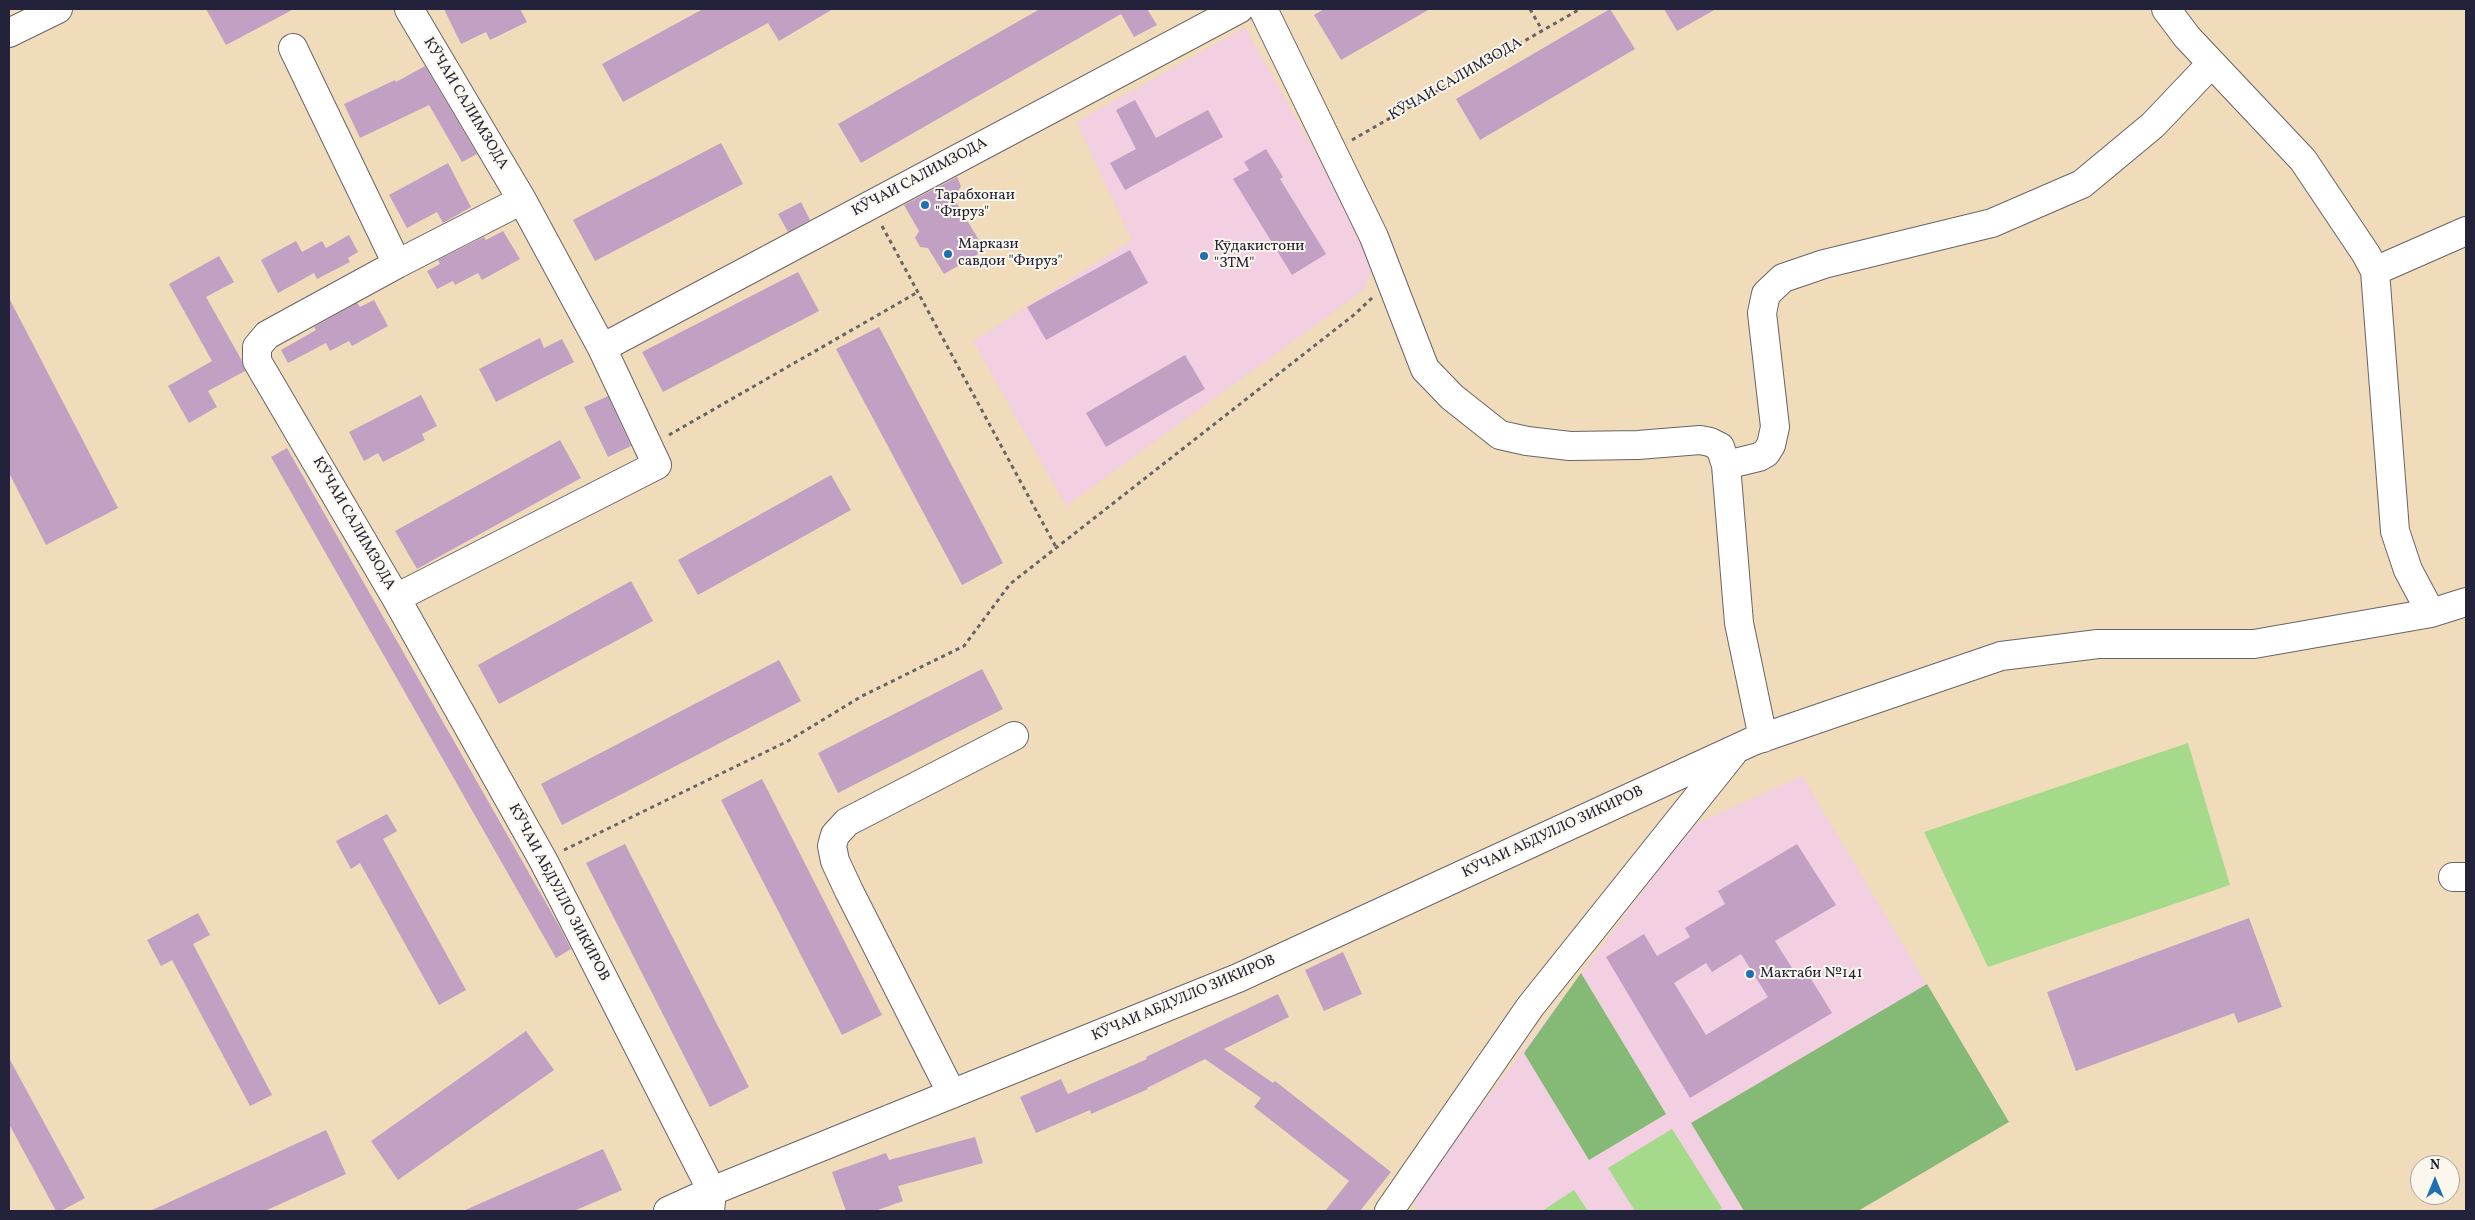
<!DOCTYPE html>
<meta charset="utf-8">
<style>
body{margin:0}
#map{position:relative;width:2475px;height:1220px;overflow:hidden;background:#f0dcba;font-family:Vollkorn,serif}
canvas{display:block}
.frame{position:absolute;inset:0;border:10px solid #22223b;pointer-events:none}
.north{position:absolute;left:2410px;top:1155px;width:50px;height:50px;box-sizing:border-box;background:#fbf7ec;border:1px solid #a4a2a5;border-radius:50%;rotate:0deg;font-size:14px;font-weight:700;line-height:20px;text-align:center;color:#22223b}
.north::after{content:'';display:block;margin:auto;width:18px;height:22px;background:#1f6fb2;clip-path:polygon(50% 0,100% 100%,50% 72%,0 100%)}
</style>
<div id="map">
<canvas width="2475" height="1220"></canvas>
<div class="frame"></div>
<div class="north">N</div>
</div>
<script>
const context = document.querySelector('canvas').getContext('2d');
context.lineJoin = 'round';
function paint(path, color) {
  context.fillStyle = color;
  context.fill(path, 'evenodd');
}
function toPath(rows) {
  const path = new Path2D();
  for (const r of rows) {
    path.moveTo(r[0], r[1]);
    for (let i = 2; i < r.length; i += 2) path.lineTo(r[i], r[i + 1]);
  }
  return path;
}
function strokePath(path, color, width, dash) {
  context.strokeStyle = color;
  context.lineWidth = width;
  context.lineCap = dash ? 'butt' : 'round';
  context.setLineDash(dash || []);
  context.stroke(path);
}
function drawText(font, color, halo, rows, align = 'center') {
  context.font = font + ' Vollkorn,serif';
  context.lineWidth = 4;
  context.setLineDash([]);
  context.textBaseline = 'middle';
  context.strokeStyle = halo;
  context.fillStyle = color;
  for (const [text, x, y, turn = 0] of rows) {
    context.save();
    context.translate(x, y);
    context.rotate((+turn || 0) * Math.PI / 180);
    context.textAlign = isNaN(turn) ? turn : align;
    if (halo) context.strokeText(text, 0, 0);
    context.fillText(text, 0, 0);
    context.restore();
  }
}
paint(toPath([
 [1245,27,1375,260,1365,289,1066,506,973,341,1132,240,1076,122],
 [1802,776,2009,1122,1858,1211,1419,1211,1411,1199,1693,825]
]), '#f2cfe1');
paint(toPath([
 [2188,743,2230,885,1988,967,1924,832],
 [1672,1129,1722,1208,1717,1211,1635,1211,1608,1168],
 [1574,1190,1588,1211,1542,1211]
]), '#a5da8a');
paint(toPath([
 [1581,973,1666,1114,1589,1160,1524,1053],
 [1927,984,2009,1122,1858,1211,1744,1211,1691,1123]
]), '#84ba76');
paint(toPath([
 [206,9,294,9,226,45],
 [444,9,520,9,527,22,490,40,486,32,461,44],
 [703,9,833,9,779,41,768,23,623,102,602,64],
 [1040,9,1147,9,1157,25,1134,37,1121,14,861,163,838,124],
 [1324,9,1430,9,1341,60,1314,15],
 [1610,9,1635,49,1480,140,1456,99],
 [1664,9,1716,9,1677,31],
 [425,66,477,154,462,162,429,105,360,138,344,104,395,80,396,82],
 [1135,100,1156,138,1208,110,1223,137,1125,190,1110,163,1136,149,1116,110],
 [721,143,743,184,595,261,573,220],
 [1266,149,1283,177,1280,179,1326,254,1292,275,1233,179,1249,170,1244,162],
 [448,163,471,207,443,223,437,212,407,228,389,195],
 [957,177,961,186,954,199,985,250,944,274,928,248,920,247,918,243,915,238,919,231,904,205],
 [801,202,810,220,788,232,778,214],
 [503,231,520,259,482,280,478,273,455,285,453,281,437,289,427,271,440,264,438,260,484,237,486,240],
 [349,235,358,252,348,258,350,262,317,279,314,273,278,293,261,260,296,241,302,252,322,241,326,248],
 [1130,250,1148,283,1046,340,1027,307],
 [219,256,234,282,206,297,241,359,245,371,208,391,217,407,189,423,168,386,212,361,169,284],
 [798,272,819,311,663,392,642,352],
 [9,298,118,508,46,545,9,473],
 [374,300,388,326,352,346,349,341,330,351,326,343,288,363,281,350,316,330,314,327,357,303,360,307],
 [879,327,1003,563,962,585,836,349],
 [540,338,544,348,562,339,574,362,496,402,479,369],
 [1185,355,1205,389,1106,447,1086,413],
 [421,395,437,426,422,434,425,440,383,462,378,453,364,461,349,432],
 [608,396,631,446,608,457,584,407],
 [560,440,581,478,417,569,395,531],
 [287,448,558,924,571,949,556,958,271,457],
 [831,475,851,510,698,595,678,560],
 [631,581,653,621,499,704,478,665],
 [779,660,801,701,562,825,541,784],
 [982,669,1003,709,838,793,818,753],
 [762,779,882,1015,842,1035,721,800],
 [387,814,397,831,383,839,466,990,439,1005,360,863,351,869,336,841],
 [625,844,749,1087,710,1107,586,863],
 [1797,844,1836,905,1775,941,1799,979,1808,974,1832,1013,1690,1098,1606,957,1644,934,1657,956,1690,937,1685,928,1725,904,1718,891],
 [1741,954,1768,997,1706,1035,1674,983,1706,963,1712,972],
 [198,913,210,935,193,944,272,1095,250,1106,172,960,161,966,147,940],
 [2249,918,2282,1007,2238,1023,2234,1013,2076,1071,2047,992],
 [1343,952,1362,994,1324,1011,1305,970],
 [1278,994,1289,1017,1224,1049,1273,1083,1275,1081,1391,1172,1360,1211,1325,1211,1349,1181,1254,1107,1261,1098,1205,1059,1147,1088,1148,1089,1091,1114,1090,1110,1036,1133,1020,1097,1061,1079,1068,1094,1147,1059,1146,1057],
 [526,1031,554,1070,398,1180,371,1141],
 [9,1058,85,1198,61,1211,56,1211,9,1124],
 [326,1130,346,1174,265,1211,150,1211],
 [975,1137,983,1163,898,1186,903,1201,875,1211,846,1211,832,1172,886,1153,889,1160],
 [603,1149,622,1190,574,1211,463,1211]
]), '#c2a0c3');
const minor = toPath([
 [409,9,522,200,602,348,657,465,396,598,257,361,257,347,267,335,397,264,522,200],
 [1263,9,1374,237,1425,369,1452,397,1500,435,1527,441,1570,446,1638,445,1700,440,1710,442,1720,447,1726,465,1739,623,1763,738],
 [2166,9,2187,37,2303,160,2366,254,2375,271,2395,531,2408,570,2431,613],
 [9,33,58,9],
 [293,48,397,264],
 [2375,271,2466,231],
 [602,348,1239,9],
 [1726,465,1759,457,1766,453,1771,445,1775,427,1762,313,1766,294,1783,278,1824,264,1992,223,2082,184,2153,125,2211,64],
 [396,598,543,860,712,1191,710,1211],
 [2453,877,2466,877],
 [952,1094,849,891,835,861,832,846,835,835,847,822,1014,736],
 [668,1211,712,1191,1238,978,1753,741,2001,656,2098,644,2254,644,2431,613,2466,602],
 [1389,1211,1530,1007,1733,753]
]);
strokePath(minor, '#6a6367', 30);
strokePath(toPath([
 [1530,9,1542,30],
 [1352,140,1580,9],
 [882,226,1057,549],
 [669,435,918,292],
 [564,850,788,741,862,696,964,646,1010,584,1355,314,1372,298]
]), '#6a6367', 3, [4, 4]);
strokePath(minor, '#fff', 28);
for (const [x, y, r, color] of [
 [925,205,5,"#1f6fb2"],
 [948,254,5,"#1f6fb2"],
 [1204,256,5,"#1f6fb2"],
 [1750,974,5,"#1f6fb2"]
]) {
  const dot = new Path2D();
  dot.arc(x, y, r, 0, 2 * Math.PI);
  context.fillStyle = color;
  context.fill(dot);
  strokePath(dot, '#fbf7ec', 2);
}
drawText('15px', '#22223b', '#fbf7ec', [
 ["КӮЧАИ САЛИМЗОДА",1456,80,-30],
 ["КӮЧАИ САЛИМЗОДА",465,104,59],
 ["КӮЧАИ САЛИМЗОДА",920,178,-28],
 ["КӮЧАИ САЛИМЗОДА",353,524,60],
 ["КӮЧАИ АБДУЛЛО ЗИКИРОВ",1553,833,-25],
 ["КӮЧАИ АБДУЛЛО ЗИКИРОВ",558,893,62],
 ["КӮЧАИ АБДУЛЛО ЗИКИРОВ",1184,999,-23]
]);
drawText('15px', '#22223b', '#fbf7ec', [
 ["Тарабхонаи",935,196],
 ["\"Фируз\"",935,213],
 ["Маркази",958,245],
 ["савдои \"Фируз\"",958,262],
 ["Кӯдакистони",1214,247],
 ["\"ЗТМ\"",1214,264],
 ["Мактаби №141",1760,974]
], 'left');
</script>
